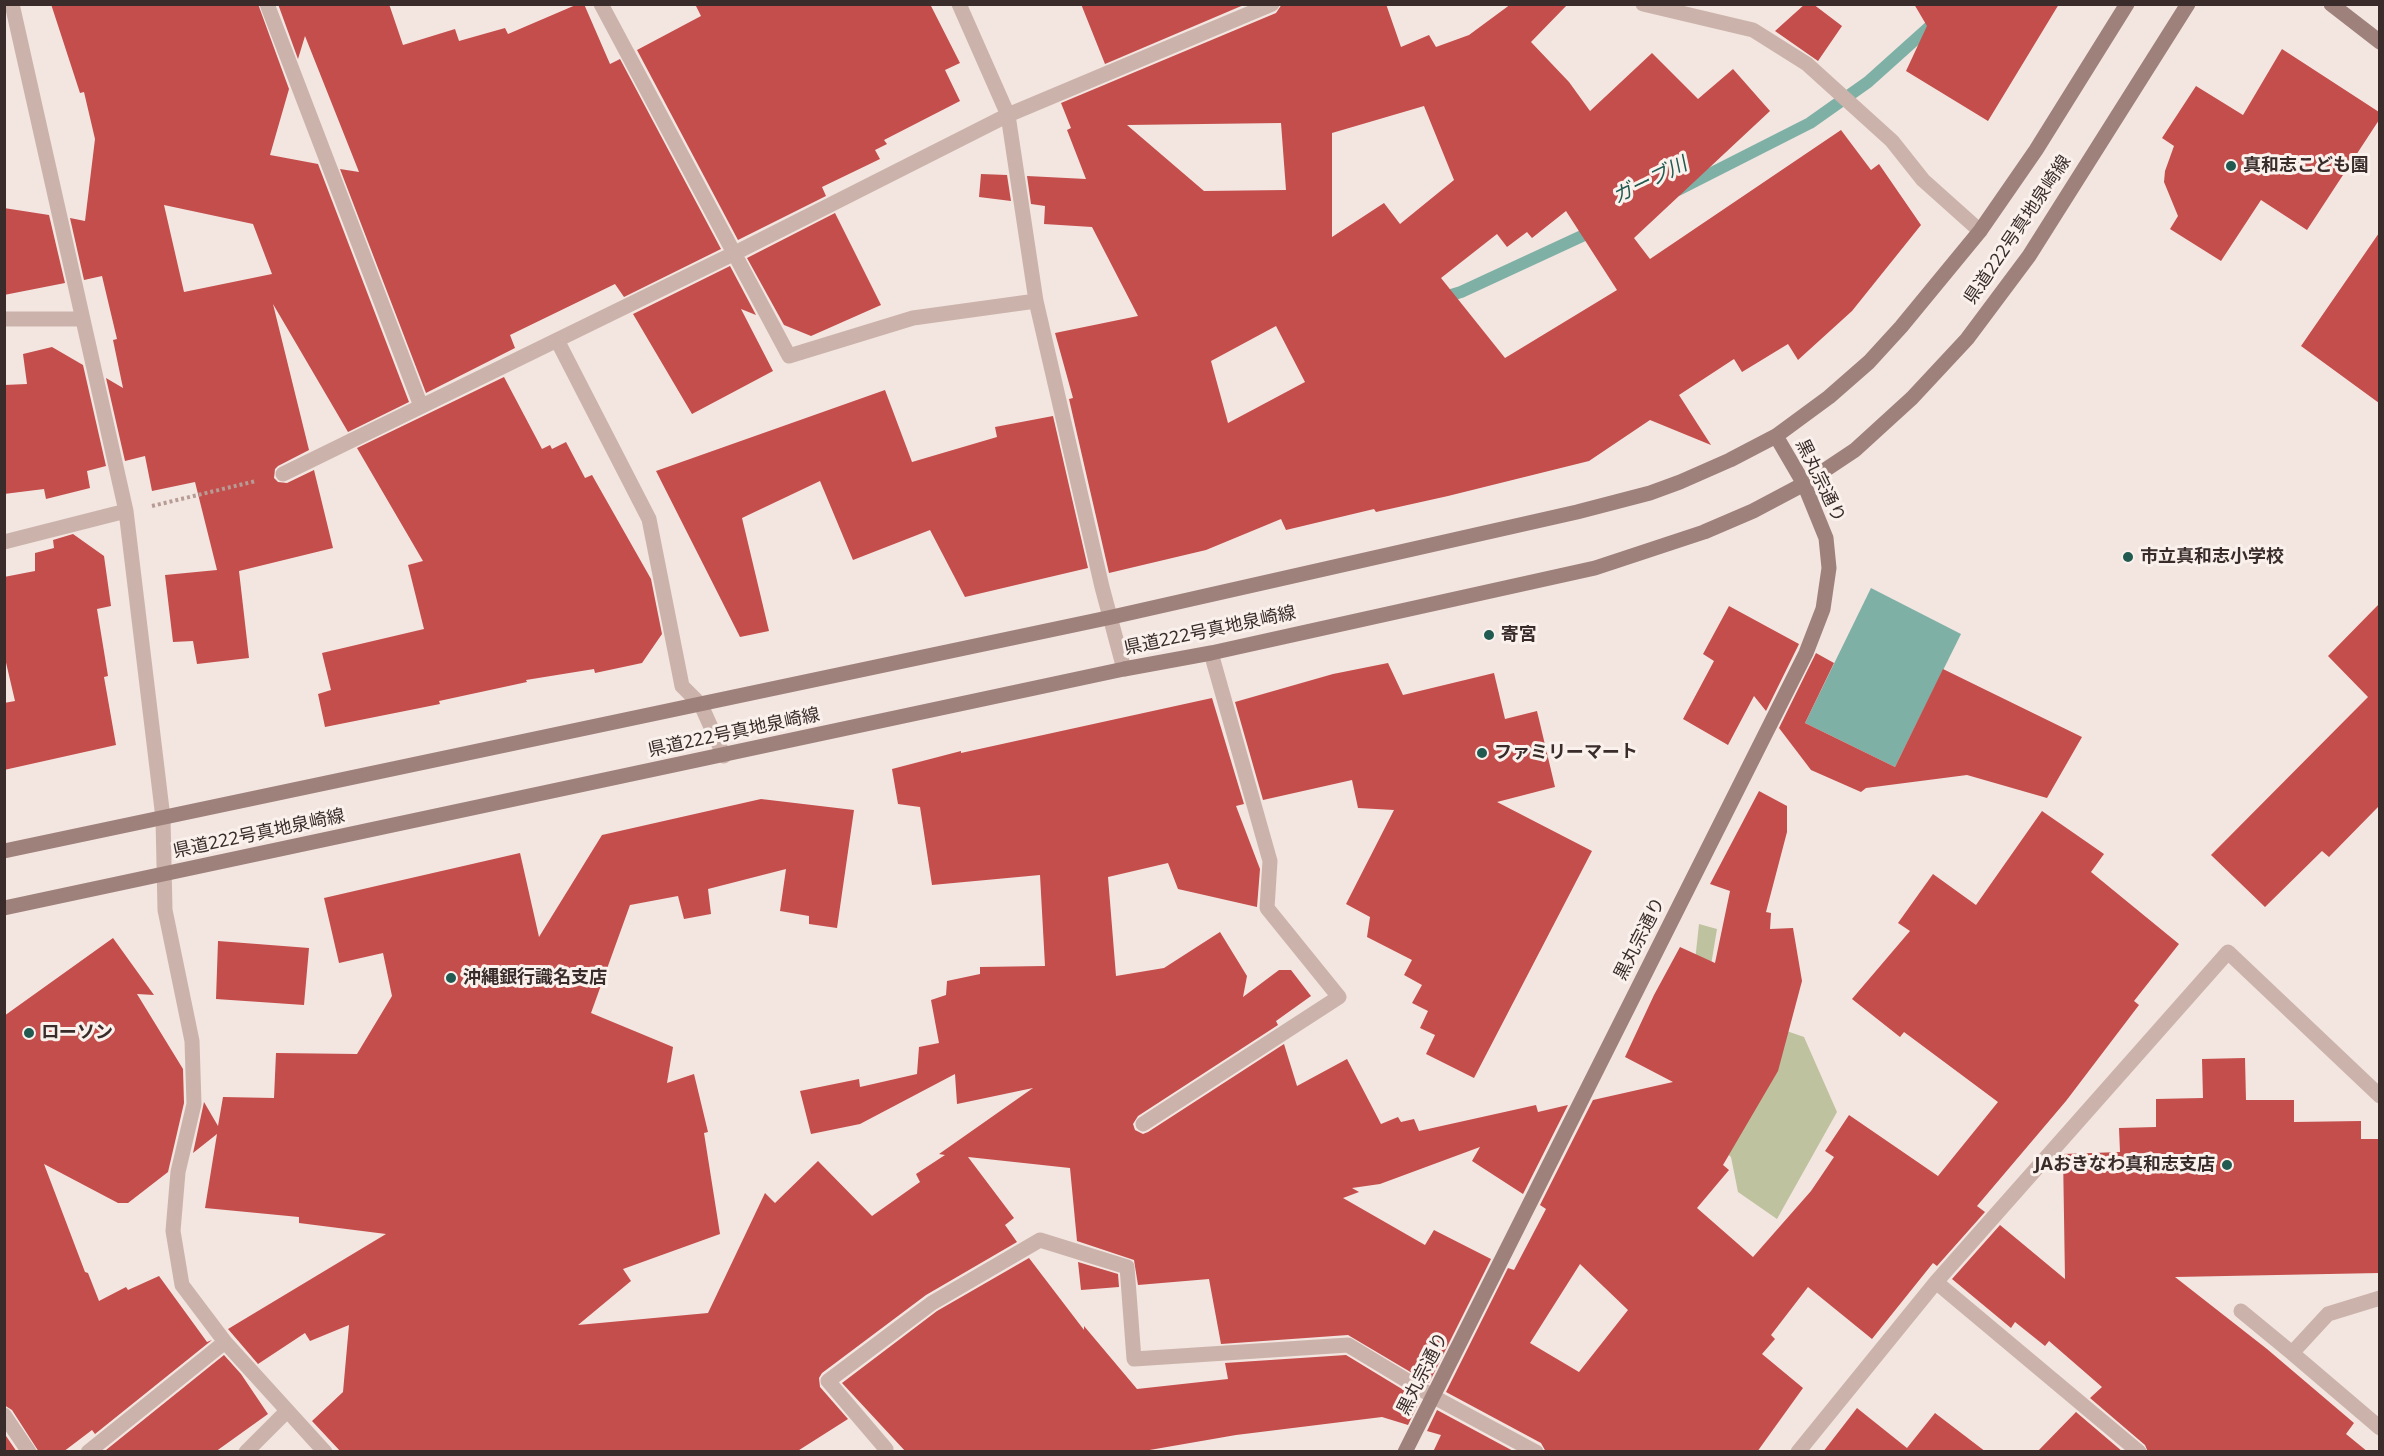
<!DOCTYPE html>
<meta charset="utf-8">
<style>
body{margin:0}
#map{position:relative;width:2384px;height:1456px;overflow:hidden;background:#f3e5e0;font-family:"Noto Sans",sans-serif}
canvas{display:block}
.frame{position:absolute;inset:0;border:6px solid #392c2a;pointer-events:none}
</style>
<div id="map">
<canvas width="2384" height="1456"></canvas>
<div class="frame"></div>
</div>
<script>
const context = document.querySelector('canvas').getContext('2d');
context.lineJoin = 'round';
function paint(path, color) {
  context.fillStyle = color;
  context.fill(path, 'evenodd');
}
function toPath(rows) {
  const path = new Path2D();
  for (const r of rows) {
    path.moveTo(r[0], r[1]);
    for (let i = 2; i < r.length; i += 2) path.lineTo(r[i], r[i + 1]);
  }
  return path;
}
function strokePath(path, color, width, dash) {
  context.strokeStyle = color;
  context.lineWidth = width;
  context.lineCap = dash ? 'butt' : 'round';
  context.setLineDash(dash || []);
  context.stroke(path);
}
function drawText(font, color, halo, rows, align = 'center') {
  context.font = font + ' "Noto Sans","Noto Sans JP",sans-serif';
  context.lineWidth = 6;
  context.setLineDash([]);
  context.textBaseline = 'middle';
  context.strokeStyle = halo;
  context.fillStyle = color;
  for (const [text, x, y, turn = 0] of rows) {
    context.save();
    context.translate(x, y);
    context.rotate((+turn || 0) * Math.PI / 180);
    context.textAlign = isNaN(turn) ? turn : align;
    if (halo) context.strokeText(text, 0, 0);
    context.fillText(text, 0, 0);
    context.restore();
  }
}
paint(toPath([
 [1699,924,1717,929,1710,971,1743,1016,1804,1037,1837,1112,1777,1219,1738,1192,1731,1157,1698,1130,1685,1054]
]), '#bec29f');
paint(toPath([
 [1871,588,1961,634,1895,767,1805,723]
]), '#7fb0a6');
strokePath(toPath([
 [1678,190,1810,123,1868,82,1936,21],
 [1438,299,1461,292,1595,230]
]), '#7fb0a6', 12);
paint(toPath([
 [51,4,258,4,289,89,270,155,318,164,409,402,348,432,273,304,309,450,278,466,275,469,274,478,278,482,287,483,314,470,333,548,239,571,249,658,197,664,193,641,173,642,165,575,217,570,195,482,152,491,145,456,125,461,106,378,123,388,113,340,117,339,102,276,84,280,70,218,85,221,95,139,84,92,80,93],
 [164,205,253,224,272,274,184,292],
 [278,4,389,4,403,45,455,29,459,41,505,28,508,34,578,4,584,4,610,64,620,59,721,249,624,297,615,284,510,335,515,348,426,393,340,169,359,172,305,36,298,59],
 [695,4,930,4,960,63,945,70,960,101,884,140,887,144,875,150,880,159,822,187,826,196,738,240,637,50,701,16],
 [1081,4,1246,4,1105,64],
 [1282,4,1386,4,1401,47,1429,35,1436,47,1469,35,1511,4,1568,4,1531,42,1569,82,1590,111,1652,53,1698,99,1733,69,1770,111,1634,238,1650,259,1841,130,1871,170,1879,164,1921,225,1852,311,1798,360,1788,344,1742,372,1734,359,1679,395,1711,445,1650,420,1589,461,1448,496,1376,512,1374,509,1286,530,1281,519,1206,550,1109,573,1072,412,1069,399,1073,398,1055,333,1138,316,1092,227,1044,224,1045,206,1031,204,1027,176,1086,179,1067,130,1071,128,1061,103,1276,13],
 [1424,106,1454,180,1400,224,1384,203,1332,237,1332,133],
 [1281,123,1286,190,1204,191,1127,125],
 [1566,211,1617,290,1505,358,1441,278,1497,234,1507,247,1527,232,1532,238],
 [1276,326,1305,382,1228,423,1211,361],
 [1805,4,1813,4,1842,26,1818,61,1775,31],
 [1914,4,2059,4,1988,121,1906,71,1927,26],
 [2282,49,2379,112,2379,120,2307,230,2261,200,2221,261,2170,229,2178,216,2164,182,2165,171,2174,146,2162,138,2196,86,2243,115],
 [981,174,1007,175,1011,201,979,197],
 [4,208,49,215,65,283,4,295],
 [835,213,881,305,811,336,784,325,747,258],
 [2379,233,2379,403,2301,346],
 [730,266,756,315,741,309,773,371,692,414,633,314],
 [52,347,83,365,106,466,87,471,90,488,46,499,44,489,4,494,4,385,27,384,23,354],
 [504,377,542,449,550,445,552,449,566,442,585,478,592,475,651,579,662,634,642,663,595,673,594,669,526,680,527,682,439,701,440,704,325,727,318,694,331,690,322,653,424,629,408,565,423,561,357,448],
 [885,390,912,462,997,437,995,427,1053,416,1088,568,965,597,930,530,853,560,820,481,742,518,769,631,740,637,656,471],
 [73,534,104,556,111,606,97,609,108,676,104,677,116,745,4,770,4,703,15,701,4,654,4,577,35,571,35,553,54,548,53,540],
 [2379,604,2379,806,2329,857,2322,851,2265,907,2211,855,2368,697,2328,656],
 [1729,606,1799,644,1766,711,1754,696,1728,745,1683,719,1714,661,1703,654],
 [1816,653,1834,663,1805,723,1895,767,1943,669,2082,737,2047,798,1967,775,1866,788,1861,792,1811,770,1779,728],
 [1388,663,1403,695,1494,673,1505,719,1537,711,1555,787,1497,802,1592,851,1474,1078,1426,1054,1435,1035,1420,1028,1428,1011,1412,1003,1422,985,1404,975,1412,960,1367,937,1370,917,1346,904,1394,810,1358,808,1352,780,1263,800,1235,702,1333,674],
 [1212,698,1244,804,1236,806,1260,869,1257,907,1178,889,1168,863,1108,877,1116,976,1164,968,1220,932,1247,976,1243,997,1279,970,1291,970,1311,996,1276,1021,1278,1025,1138,1116,1133,1124,1135,1130,1143,1134,1148,1132,1284,1044,1297,1086,1347,1059,1381,1124,1398,1117,1401,1122,1414,1119,1419,1131,1536,1105,1538,1112,1568,1105,1523,1194,1472,1161,1480,1147,1380,1184,1352,1188,1359,1192,1343,1198,1425,1245,1434,1230,1491,1259,1429,1383,1348,1335,1221,1344,1209,1279,1138,1285,1134,1260,1077,1241,1070,1168,968,1157,1014,1218,1005,1225,1017,1242,926,1295,822,1373,819,1378,820,1387,848,1419,796,1452,341,1452,312,1421,343,1392,349,1325,310,1341,305,1333,258,1364,228,1329,386,1234,299,1223,299,1217,205,1208,217,1134,193,1153,204,1102,218,1126,223,1097,274,1098,276,1053,357,1054,392,996,383,953,339,963,324,898,520,853,539,937,602,835,761,799,854,810,837,928,809,924,809,916,780,911,786,869,708,889,711,914,684,919,678,896,630,905,591,1013,673,1047,667,1083,694,1074,708,1132,704,1133,720,1234,623,1269,631,1281,578,1325,708,1313,765,1193,775,1203,818,1161,872,1216,920,1182,916,1174,945,1155,939,1154,1033,1088,957,1104,955,1074,860,1124,811,1134,800,1091,859,1079,860,1087,917,1074,919,1047,939,1043,931,1000,946,995,947,981,980,974,980,967,1045,966,1040,875,932,885,920,807,898,804,892,769,961,751,961,753],
 [1759,791,1787,806,1787,832,1766,912,1771,913,1770,929,1793,928,1802,981,1778,1071,1723,1165,1729,1170,1697,1208,1753,1257,1811,1191,1834,1157,1825,1151,1849,1115,1938,1176,1998,1102,1904,1032,1900,1037,1852,999,1910,931,1898,923,1933,874,1976,905,2042,811,2104,854,2091,872,2179,944,2134,1001,2139,1005,2066,1101,1977,1206,1985,1212,1937,1266,1933,1263,1872,1339,1808,1287,1771,1335,1775,1339,1762,1354,1803,1388,1757,1452,1546,1452,1541,1443,1446,1392,1508,1268,1514,1270,1546,1209,1540,1205,1593,1100,1673,1082,1625,1057,1654,995,1680,947,1715,963,1730,891,1710,884],
 [1580,1264,1628,1310,1579,1372,1530,1343],
 [113,938,154,995,137,994,183,1069,184,1103,168,1172,128,1203,118,1203,44,1164,85,1272,88,1273,99,1301,126,1287,128,1290,159,1276,207,1342,212,1340,95,1434,92,1430,63,1452,39,1452,12,1410,4,1405,4,1016],
 [218,941,309,948,304,1005,216,999],
 [2245,1058,2246,1100,2294,1100,2294,1122,2361,1121,2361,1139,2379,1139,2379,1273,2175,1277,2267,1349,2354,1423,2346,1434,2368,1452,2148,1452,2145,1445,2090,1398,2102,1387,2049,1341,2045,1346,2015,1322,2011,1328,1952,1279,2000,1225,2065,1279,2063,1154,2120,1152,2119,1128,2156,1127,2156,1099,2203,1098,2202,1059],
 [1029,1258,1084,1330,1084,1326,1137,1389,1228,1379,1225,1363,1346,1355,1420,1400,1408,1425,1382,1417,1236,1435,1138,1452,906,1452,842,1383,937,1311],
 [1078,1262,1118,1274,1119,1287,1081,1290],
 [224,1355,241,1374,268,1414,215,1452,108,1452,106,1450],
 [1857,1408,1907,1448,1935,1413,1986,1452,1823,1452],
 [1437,1410,1515,1452,1433,1452,1441,1435,1427,1431],
 [2076,1412,2123,1452,2037,1452],
 [4,1433,17,1452,4,1452]
]), '#c44e4c');
strokePath(toPath([
 [152,506,256,481]
]), '#b79c95', 4, [3, 3]);
strokePath(toPath([
 [12,4,126,511,163,818,165,910,192,1041,194,1104,178,1172,173,1231,182,1285,225,1342,325,1452],
 [267,4,421,406],
 [601,4,789,356,913,318,1036,301],
 [959,4,1008,115,1036,301,1102,587,1124,669],
 [1643,4,1753,30,1807,64,1892,141,1923,180,1980,231],
 [4,319,82,319],
 [557,340,649,519,682,686,701,705,724,756],
 [283,474,733,254,1008,115,1272,4],
 [4,542,126,511],
 [1143,1124,1339,997,1267,908,1270,861,1211,653],
 [1936,1282,2139,1452],
 [2241,1311,2292,1353,2328,1314,2380,1298],
 [2292,1353,2380,1428],
 [4,1415,29,1452],
 [88,1452,225,1342],
 [246,1452,287,1411],
 [886,1452,886,1449,828,1381,932,1303,1040,1240,1127,1267,1134,1359,1348,1345,1434,1397,1536,1452],
 [1798,1452,1936,1282,2228,952,2380,1096]
]), '#cbb3ab', 15);
strokePath(toPath([
 [2331,4,2380,42],
 [4,851,1112,617,1577,512,1650,493,1680,482,1730,460,1776,436,1829,397,1869,362,1901,327,1980,231,2036,150,2127,4],
 [4,908,1124,669,1211,653,1595,568,1704,532,1753,511,1804,484,1855,450,1912,398,1967,339,2029,256,2188,4],
 [1405,1452,1806,653,1823,609,1829,568,1826,538,1804,484,1776,436]
]), '#9f817c', 15);
for (const [x, y, r, color] of [
 [2231,166,6,"#205a51"],
 [2128,557,6,"#205a51"],
 [1489,635,6,"#205a51"],
 [1482,753,6,"#205a51"],
 [451,978,6,"#205a51"],
 [29,1033,6,"#205a51"],
 [2227,1165,6,"#205a51"]
]) {
  const dot = new Path2D();
  dot.arc(x, y, r, 0, 2 * Math.PI);
  context.fillStyle = color;
  context.fill(dot);
  strokePath(dot, '#faf1ec', 2);
}
drawText('bold 18px', '#392c2a', '#faf1ec', [
 ["真和志こども園",2243,166],
 ["市立真和志小学校",2140,557],
 ["寄宮",1501,635],
 ["ファミリーマート",1494,753],
 ["沖縄銀行識名支店",463,978],
 ["ローソン",41,1033],
 ["JAおきなわ真和志支店",2215,1165,"right"]
], 'left');
drawText('18px', '#392c2a', '#faf1ec', [
 ["県道222号真地泉崎線",2018,230,-56],
 ["黒丸宗通り",1820,481,64],
 ["県道222号真地泉崎線",1210,631,-12],
 ["県道222号真地泉崎線",734,733,-12],
 ["県道222号真地泉崎線",259,834,-12],
 ["黒丸宗通り",1640,939,-63],
 ["黒丸宗通り",1423,1374,-63]
]);
drawText('italic 20px', '#205a51', '#faf1ec', [
 ["ガーブ川",1650,181,-26]
]);
</script>
